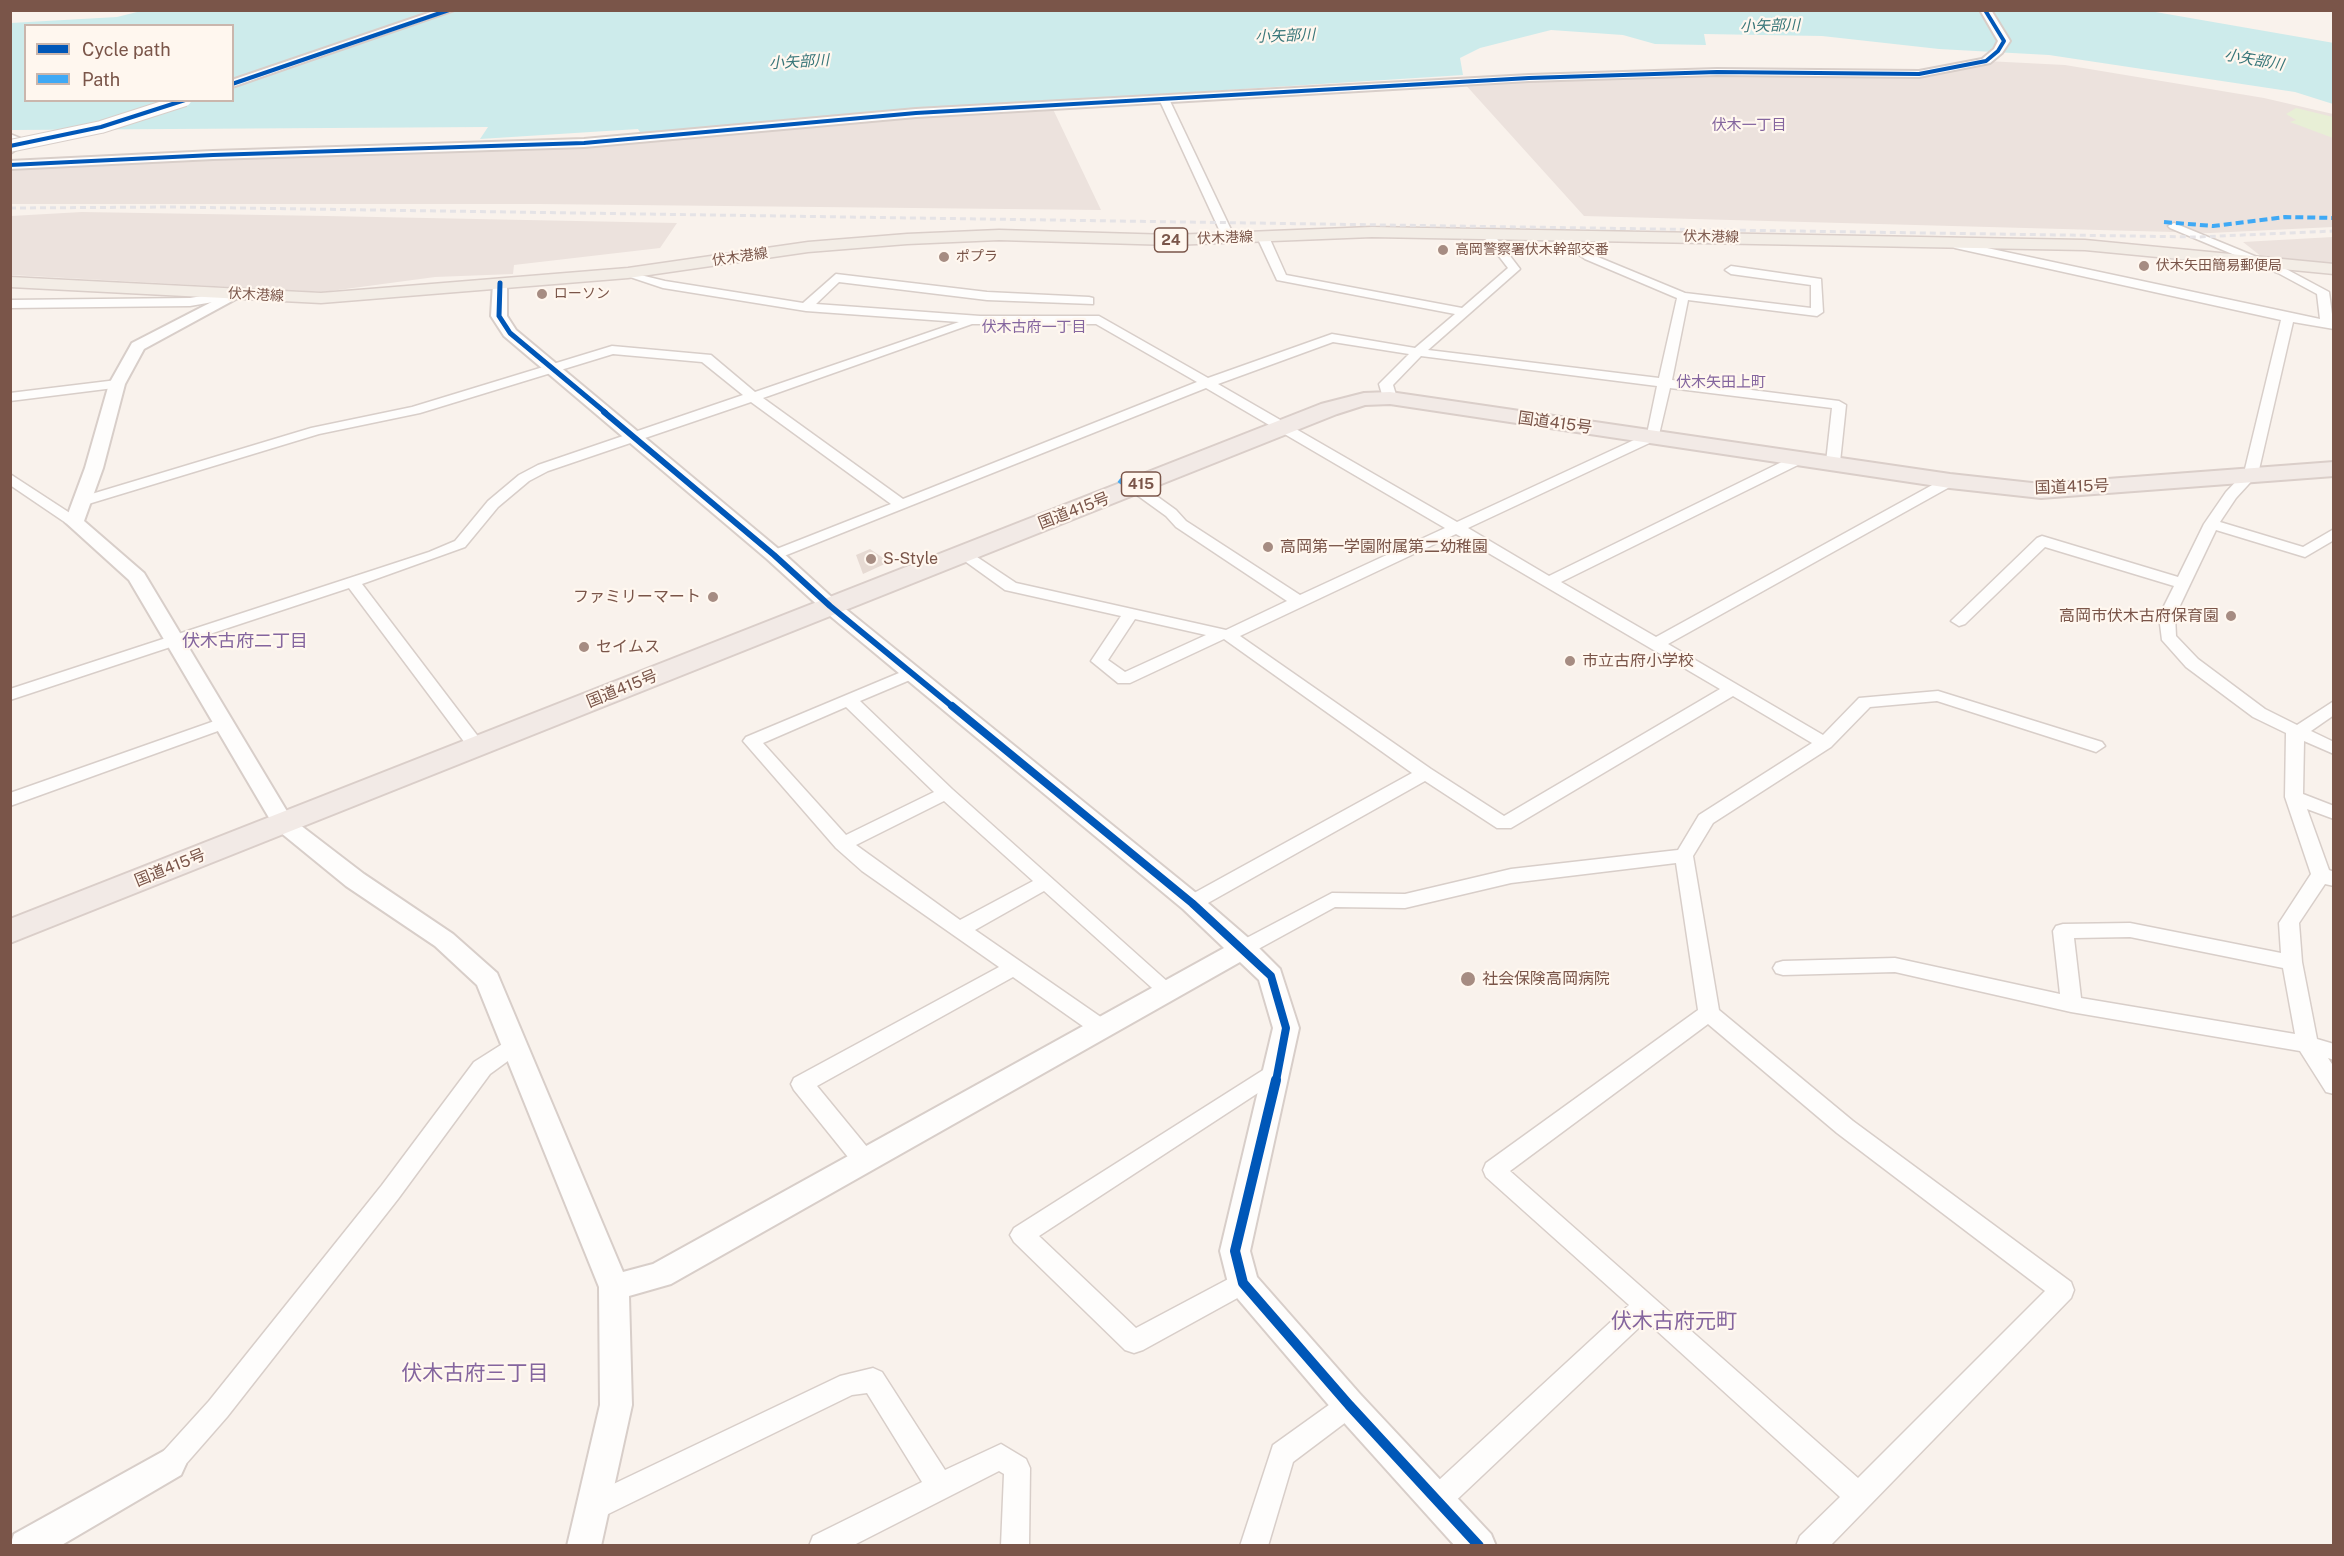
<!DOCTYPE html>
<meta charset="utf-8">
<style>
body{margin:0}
#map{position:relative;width:2344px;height:1556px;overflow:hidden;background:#f9f2ec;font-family:"Public Sans",sans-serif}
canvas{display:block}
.frame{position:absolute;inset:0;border:12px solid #7a5549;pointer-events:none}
.legend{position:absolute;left:24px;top:24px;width:210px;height:78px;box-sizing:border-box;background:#fff7ef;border:2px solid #cab6ad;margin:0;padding:8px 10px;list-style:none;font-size:18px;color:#7a5549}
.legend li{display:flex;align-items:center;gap:12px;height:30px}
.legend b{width:30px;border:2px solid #cab6ad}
</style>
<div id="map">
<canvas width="2344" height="1556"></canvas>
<div class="frame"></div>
<ul class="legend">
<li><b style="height:8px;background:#0057b8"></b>Cycle path</li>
<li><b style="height:8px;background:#3fa9f5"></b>Path</li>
</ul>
</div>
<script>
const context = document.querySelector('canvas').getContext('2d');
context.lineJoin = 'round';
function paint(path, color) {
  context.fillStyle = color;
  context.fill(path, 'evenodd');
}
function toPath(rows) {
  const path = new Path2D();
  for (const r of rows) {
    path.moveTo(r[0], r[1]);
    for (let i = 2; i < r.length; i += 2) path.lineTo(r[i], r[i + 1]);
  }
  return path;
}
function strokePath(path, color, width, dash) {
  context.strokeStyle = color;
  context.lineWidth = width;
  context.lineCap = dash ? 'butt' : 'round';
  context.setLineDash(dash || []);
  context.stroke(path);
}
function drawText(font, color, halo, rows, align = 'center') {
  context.font = font + ' "Public Sans","Noto Sans JP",sans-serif';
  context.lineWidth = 4.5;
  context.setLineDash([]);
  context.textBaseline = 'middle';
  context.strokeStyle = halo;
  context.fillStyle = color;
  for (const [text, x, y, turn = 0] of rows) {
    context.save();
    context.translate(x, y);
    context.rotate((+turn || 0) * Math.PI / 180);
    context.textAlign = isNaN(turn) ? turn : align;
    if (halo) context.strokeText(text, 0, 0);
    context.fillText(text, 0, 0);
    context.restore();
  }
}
paint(toPath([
 [1986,61,2065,65,2264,98,2333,114,2333,227,2210,233,1584,216,1463,82,1597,75,1919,74],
 [1051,105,1101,210,539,204,11,204,10,167,584,143],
 [82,212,326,216,677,223,660,248,514,265,513,274,435,277,323,292,11,275,11,216],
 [2333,237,2333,263,2262,257,2243,242]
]), '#ece2dd');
paint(toPath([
 [2296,108,2333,117,2333,138,2290,122,2296,120,2286,114]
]), '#e8efd6');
paint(toPath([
 [145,10,2144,10,2334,43,2333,104,2295,92,2049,55,1939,49,1822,36,1704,34,1706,45,1655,44,1623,35,1551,30,1480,48,1460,58,1463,75,864,113,641,134,638,129,480,139,488,127,11,130,11,23,117,17],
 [26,26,232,26,232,100,26,100]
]), '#cdebeb');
paint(toPath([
 [870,549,889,562,863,574,856,555]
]), '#e6dad3');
const minor = toPath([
 [1161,97,1169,99,1235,238,1233,240,1223,238,1159,99,1161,97],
 [10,134,20,138,22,146,10,154,10,134],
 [2174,223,2286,269,2329,292,2334,329,2293,322,2258,474,2236,498,2220,522,2303,547,2334,529,2334,540,2305,557,2216,530,2175,616,2176,636,2198,659,2265,709,2297,725,2334,701,2334,715,2311,731,2334,742,2334,754,2304,741,2303,794,2334,806,2334,819,2307,809,2329,870,2334,872,2334,886,2325,884,2299,923,2302,962,2317,1039,2334,1044,2334,1060,2328,1058,2334,1067,2334,1094,2326,1092,2300,1051,2071,1012,1895,972,1783,975,1776,973,1773,968,1776,963,1783,961,1895,958,2060,994,2053,931,2056,926,2063,924,2130,923,2281,953,2279,923,2311,874,2285,797,2286,733,2253,717,2186,667,2162,640,2159,616,2174,586,2045,547,1965,624,1959,626,1951,621,2037,538,2042,536,2178,577,2204,524,2226,492,2244,473,2281,320,1955,248,1942,241,1948,238,1959,242,2320,319,2317,294,2278,273,2170,228,2168,226,2174,223],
 [2130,937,2283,968,2295,1034,2081,998,2074,938,2130,937],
 [1487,230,1491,231,1520,269,1428,350,1659,378,1677,298,1585,259,1551,236,1551,232,1555,231,1593,255,1685,293,1811,308,1811,285,1731,274,1725,270,1731,266,1821,279,1823,312,1817,316,1688,300,1672,380,1839,401,1846,405,1840,462,1833,466,1826,462,1832,408,1670,388,1658,439,1468,528,1549,576,1796,455,1806,455,1806,461,1561,582,1656,637,1945,478,1955,478,1955,484,1668,644,1823,735,1859,698,1938,691,2102,742,2105,746,2096,752,2090,750,1937,701,1870,707,1831,747,1713,823,1693,856,1719,1010,1853,1121,2071,1282,2074,1290,2071,1298,1830,1546,1796,1546,1800,1536,1840,1497,1646,1321,1447,1509,1437,1513,1427,1509,1424,1500,1427,1491,1629,1305,1486,1177,1483,1170,1486,1163,1698,1010,1676,863,1511,883,1405,908,1335,907,1251,953,1244,955,1237,953,1234,948,1237,943,1332,893,1405,894,1511,869,1678,850,1699,815,1812,743,1733,696,1511,828,1497,828,1425,781,1199,908,1185,908,1182,903,1185,898,1412,773,1224,639,1130,683,1118,683,1091,661,1121,616,1005,590,955,554,963,549,968,551,1016,583,1226,630,1287,601,1176,527,1166,516,1130,490,1128,487,1130,484,1140,484,1176,510,1186,521,1300,595,1445,528,1206,388,774,560,769,558,766,555,769,552,891,504,751,402,548,471,529,481,498,507,465,547,362,584,483,743,486,747,483,751,471,751,349,588,10,700,10,689,429,552,455,541,488,501,519,475,538,465,743,395,702,362,613,354,420,413,319,434,85,505,75,505,73,502,75,499,311,428,412,407,612,346,711,355,755,392,959,322,806,311,663,288,624,275,624,271,665,281,803,303,836,274,987,292,1089,297,1093,298,1093,304,987,300,839,282,816,304,980,316,1099,316,1208,378,1332,334,1415,348,1455,314,1277,280,1257,237,1259,235,1269,237,1286,275,1462,308,1508,268,1481,233,1487,230],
 [972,324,1096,324,1197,382,903,499,763,398,972,324],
 [1333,342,1409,354,1379,384,1383,398,1390,402,1397,398,1393,385,1421,356,1657,386,1647,434,1457,522,1218,384,1333,342],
 [1456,534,1720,689,1504,816,1431,769,1240,636,1456,534],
 [1135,619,1206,635,1125,672,1108,660,1135,619],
 [1708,1024,1837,1133,2045,1291,1858,1478,1510,1171,1708,1024],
 [238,290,244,294,242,297,190,306,10,308,10,300,190,298,238,290],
 [117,380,122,381,122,387,10,401,10,393,117,380],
 [10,474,79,519,81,522,79,525,69,525,10,485,10,474],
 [911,668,919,673,917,677,860,701,952,789,1178,991,1175,996,1168,999,1161,996,1044,891,975,930,1108,1022,1112,1028,1108,1034,1101,1036,1094,1034,1013,977,817,1086,872,1153,875,1160,872,1167,864,1169,856,1167,794,1090,791,1084,794,1078,999,967,862,871,836,848,743,741,746,737,911,668],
 [846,707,934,792,846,835,763,743,846,707],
 [944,801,1033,881,960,920,856,845,944,801],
 [223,718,229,719,232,723,229,727,10,806,10,793,223,718],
 [515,1036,523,1038,526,1044,523,1050,490,1074,398,1199,227,1417,178,1473,169,1477,160,1473,156,1464,160,1455,209,1401,382,1185,474,1062,515,1036],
 [1279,1060,1287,1062,1290,1068,1287,1074,1039,1236,1136,1328,1234,1276,1243,1272,1252,1276,1255,1283,1252,1290,1143,1350,1134,1353,1125,1350,1014,1242,1010,1235,1014,1228,1279,1060],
 [873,1368,882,1372,945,1470,1001,1444,1026,1459,1030,1468,1029,1546,1001,1546,1004,1474,999,1471,852,1546,809,1546,813,1536,922,1482,867,1393,852,1395,602,1517,592,1521,582,1517,578,1508,582,1499,840,1376,873,1368],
 [1349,1393,1358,1397,1362,1405,1358,1413,1293,1462,1268,1546,1240,1546,1273,1445,1340,1397,1349,1393]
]);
const tertiary = toPath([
 [437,10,454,10,232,87,232,80,437,10],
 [1980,10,1991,10,2010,41,2002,53,1990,63,1919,77,1717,75,1529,81,916,117,584,147,213,159,10,169,10,161,213,151,584,139,916,109,1529,75,1717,69,1919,71,1982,59,1994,49,1998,41,1980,10],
 [500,279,507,283,507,316,516,330,781,551,837,602,1201,897,1253,942,1280,969,1299,1028,1250,1251,1257,1277,1360,1394,1491,1534,1496,1546,1455,1546,1338,1416,1232,1292,1228,1283,1220,1251,1273,1028,1259,980,1240,962,671,1284,629,1296,632,1405,601,1546,567,1546,600,1405,599,1287,477,985,435,946,346,886,275,828,129,580,65,522,85,468,109,384,132,343,233,291,238,290,245,294,144,349,125,384,103,468,84,521,144,573,291,818,364,874,453,934,497,973,623,1272,653,1264,1224,948,1183,909,823,610,767,559,504,336,491,316,493,283,500,279],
 [169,1448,181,1453,186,1464,181,1475,60,1546,10,1546,14,1534,169,1448]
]);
const primary = toPath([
 [1372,227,2085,240,2334,264,2334,274,2085,250,1372,237,1172,245,999,240,907,244,808,252,628,278,321,303,10,287,10,277,321,293,628,268,808,242,907,234,999,230,1172,235,1372,227]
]);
const trunk = toPath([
 [1390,392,1950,474,2041,484,2334,462,2334,476,2041,498,1950,488,1390,404,1365,405,1337,414,10,943,10,919,1321,404,1364,393,1390,392]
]);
strokePath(minor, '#d8cec9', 3);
strokePath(tertiary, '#d8cec9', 4);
strokePath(primary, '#dacec9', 3);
strokePath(trunk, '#dacec9', 4);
paint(minor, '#fefdfc');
paint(tertiary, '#fefdfc');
paint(primary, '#f3ede6');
paint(trunk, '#f2eae6');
strokePath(toPath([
 [10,208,171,207,2197,237,2334,231]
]), '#e5e3e6', 3, [6, 4]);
const tertiaryBridge = toPath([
 [10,146,101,127,185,100]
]);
strokePath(tertiaryBridge, '#d8cec9', 14, []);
strokePath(tertiaryBridge, '#fefdfc', 12);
strokePath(toPath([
 [2164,222,2213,226,2285,217,2334,218]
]), '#3fa9f5', 4, [8, 4]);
strokePath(toPath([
 [1119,480,1141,496]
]), '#3fa9f5', 5, [10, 5]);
strokePath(toPath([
 [232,84,449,10],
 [10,146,101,127,185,100],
 [10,165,213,155,584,143,916,113,1529,78,1717,72,1919,74,1986,61,1998,51,2004,41,1985,10]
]), '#0057b8', 4);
strokePath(toPath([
 [500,283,499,316,510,333,606,413]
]), '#0057b8', 5);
strokePath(toPath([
 [604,412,774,555,830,606,953,707]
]), '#0057b8', 6);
strokePath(toPath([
 [952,706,1192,903,1271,976,1286,1028,1276,1081]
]), '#0057b8', 8);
strokePath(toPath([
 [1276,1080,1235,1251,1243,1283,1349,1405,1479,1546]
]), '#0057b8', 10);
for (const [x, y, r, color] of [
 [1443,250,6,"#a68c82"],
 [944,257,6,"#a68c82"],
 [2144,266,6,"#a68c82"],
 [542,294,6,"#a68c82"],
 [1268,547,6,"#a68c82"],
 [871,559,6,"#a68c82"],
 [713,597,6,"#a68c82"],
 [2231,616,6,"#a68c82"],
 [584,647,6,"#a68c82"],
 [1570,661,6,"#a68c82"],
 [1468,979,8,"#a68c82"]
]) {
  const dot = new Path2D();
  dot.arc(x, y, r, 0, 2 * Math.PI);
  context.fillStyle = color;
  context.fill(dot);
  strokePath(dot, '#fff7ef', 2);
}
drawText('14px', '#7a5549', '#fff7ef', [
 ["伏木港線",1711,237,1],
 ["伏木港線",1225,238,-2],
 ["伏木港線",740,257,-8],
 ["伏木港線",256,295,3]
]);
drawText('14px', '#7a5549', '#fff7ef', [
 ["高岡警察署伏木幹部交番",1455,250],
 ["ポプラ",956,257],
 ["伏木矢田簡易郵便局",2156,266],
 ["ローソン",554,294]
], 'left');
drawText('italic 15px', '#387679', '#fff7ef', [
 ["小矢部川",1770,26,-1],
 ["小矢部川",1285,36,-2],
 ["小矢部川",2254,60,10],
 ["小矢部川",799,62,-3]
]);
drawText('15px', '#84659e', '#fff7ef', [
 ["伏木一丁目",1749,125],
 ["伏木古府一丁目",1034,327],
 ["伏木矢田上町",1721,382]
]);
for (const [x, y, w] of [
 [1171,240,33],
 [1141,484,39]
]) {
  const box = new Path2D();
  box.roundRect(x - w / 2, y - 12, w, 24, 4.5);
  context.fillStyle = '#fff7ef';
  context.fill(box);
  strokePath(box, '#7a5549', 1.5);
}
drawText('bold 15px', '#7a5549', null, [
 ["24",1171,240],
 ["415",1141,484]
]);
drawText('16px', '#7a5549', '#fff7ef', [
 ["国道415号",1555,423,8],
 ["国道415号",2072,487,-2],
 ["国道415号",1074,511,-21],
 ["国道415号",622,689,-22],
 ["国道415号",170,868,-22]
]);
drawText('16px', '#7a5549', '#fff7ef', [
 ["高岡第一学園附属第二幼稚園",1280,547],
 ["S-Style",883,559],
 ["ファミリーマート",701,597,"right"],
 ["高岡市伏木古府保育園",2219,616,"right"],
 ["セイムス",596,647],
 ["市立古府小学校",1582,661],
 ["社会保険高岡病院",1482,979]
], 'left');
drawText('18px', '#84659e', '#fff7ef', [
 ["伏木古府二丁目",245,641]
]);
drawText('21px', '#84659e', '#fff7ef', [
 ["伏木古府元町",1674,1322],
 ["伏木古府三丁目",475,1374]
]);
</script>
